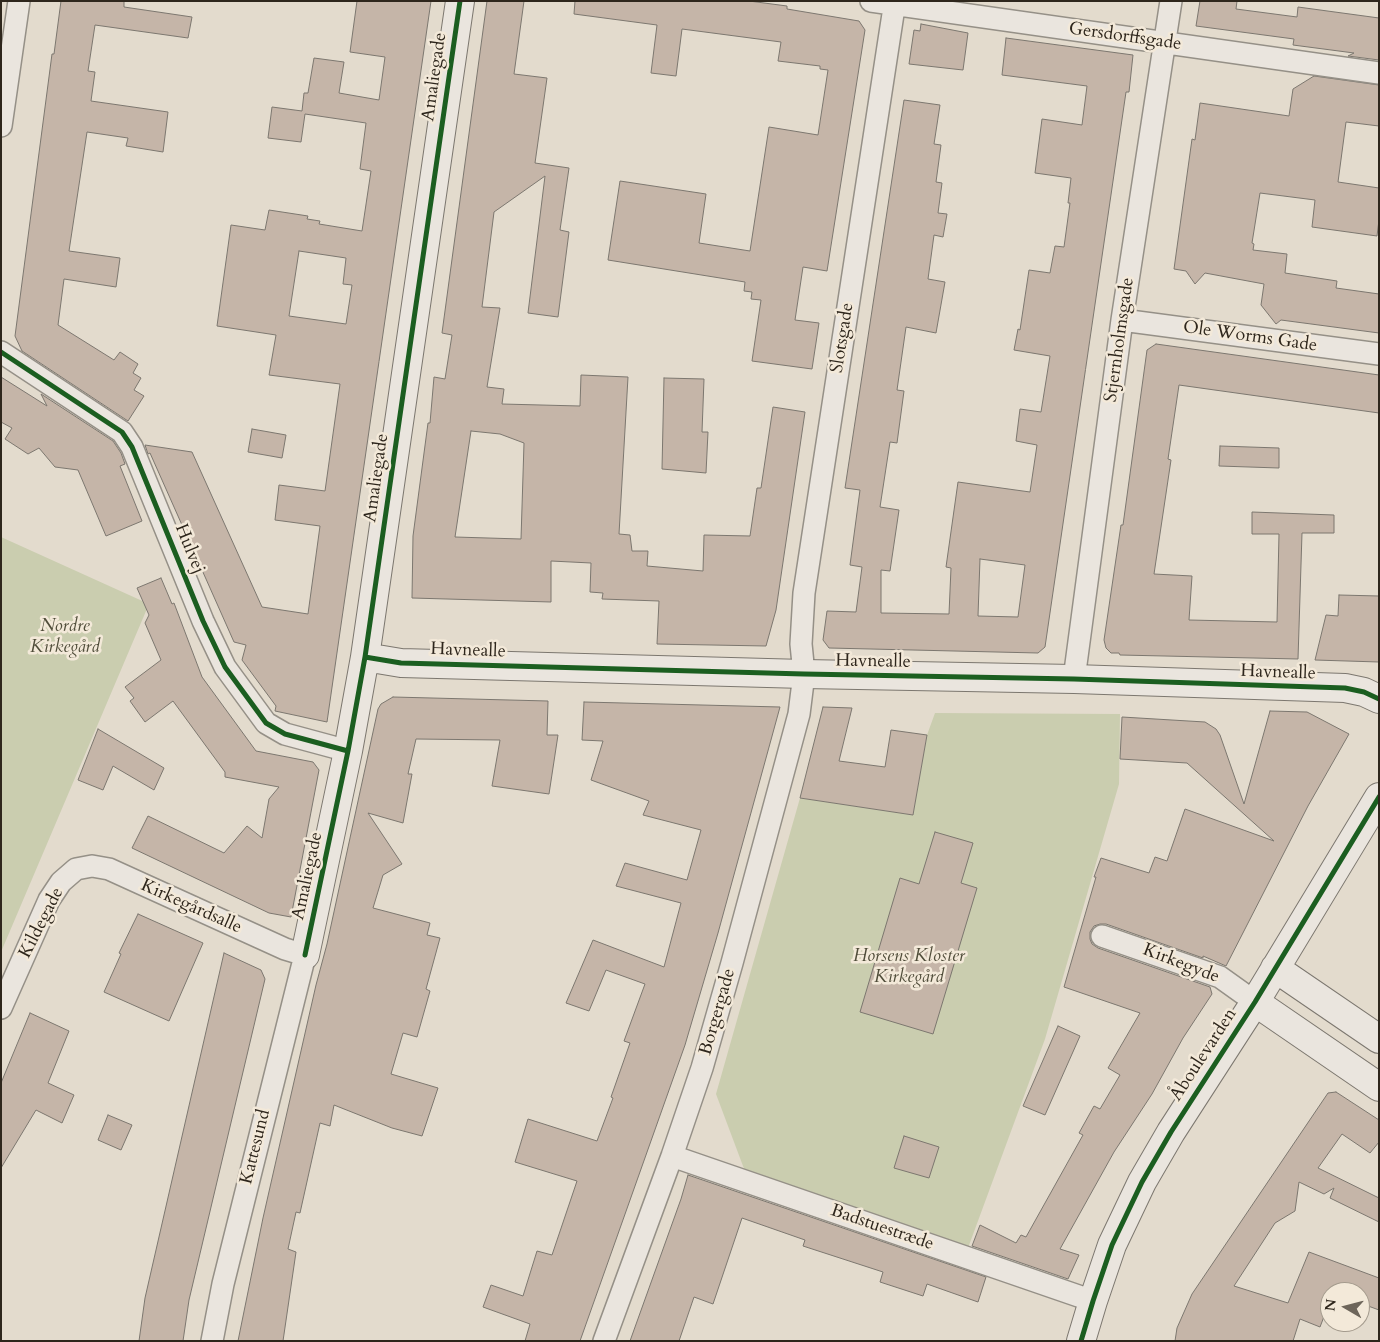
<!DOCTYPE html>
<meta charset="utf-8">
<style>
body{margin:0}
#map{position:relative;width:1380px;height:1342px;overflow:hidden;background:#e3dbcd;font-family:Cardo,serif}
canvas{display:block}
.frame{position:absolute;inset:0;border:2px solid #2e261c;pointer-events:none}
.north{position:absolute;left:1320px;top:1282px;width:50px;height:50px;box-sizing:border-box;background:#f3e9d9;border:1px solid #a49b8d;border-radius:50%;rotate:278deg;font-size:14px;font-weight:700;line-height:20px;text-align:center;color:#2e261c}
.north::after{content:'';display:block;margin:auto;width:18px;height:22px;background:#6d655a;clip-path:polygon(50% 0,100% 100%,50% 72%,0 100%)}
</style>
<div id="map">
<canvas width="1380" height="1342"></canvas>
<div class="frame"></div>
<div class="north">N</div>
</div>
<script>
const context = document.querySelector('canvas').getContext('2d');
context.lineJoin = 'round';
function paint(path, color) {
  context.fillStyle = color;
  context.fill(path, 'evenodd');
}
function toPath(rows) {
  const path = new Path2D();
  for (const r of rows) {
    path.moveTo(r[0], r[1]);
    for (let i = 2; i < r.length; i += 2) path.lineTo(r[i], r[i + 1]);
  }
  return path;
}
function strokePath(path, color, width, dash) {
  context.strokeStyle = color;
  context.lineWidth = width;
  context.lineCap = dash ? 'butt' : 'round';
  context.setLineDash(dash || []);
  context.stroke(path);
}
function drawText(font, color, halo, rows, align = 'center') {
  context.font = font + ' Cardo,serif';
  context.lineWidth = 5;
  context.setLineDash([]);
  context.textBaseline = 'middle';
  context.strokeStyle = halo;
  context.fillStyle = color;
  for (const [text, x, y, turn = 0] of rows) {
    context.save();
    context.translate(x, y);
    context.rotate((+turn || 0) * Math.PI / 180);
    context.textAlign = isNaN(turn) ? turn : align;
    if (halo) context.strokeText(text, 0, 0);
    context.fillText(text, 0, 0);
    context.restore();
  }
}
paint(toPath([
 [1,537,149,604,1,952],
 [935,713,1120,714,1119,784,1045,1039,968,1248,746,1174,716,1094,800,798,913,815,927,735]
]), '#cacdaf');
const building = toPath([
 [61,1,124,1,124,7,192,17,188,38,95,25,88,71,95,72,91,101,168,112,163,152,126,146,128,138,87,132,69,251,120,258,116,287,64,279,58,325,114,360,120,352,138,364,133,373,141,378,134,390,144,396,128,421,22,351,15,336,52,54,54,54,61,1],
 [357,1,431,1,327,722,275,711,276,706,242,660,246,645,234,642,150,453,148,454,145,445,192,452,262,607,308,614,320,526,275,520,279,485,325,491,340,384,269,375,276,335,217,326,231,225,265,230,269,210,308,216,307,219,320,221,319,224,362,231,371,171,360,169,366,123,305,114,301,142,268,138,272,107,302,111,304,93,308,93,314,58,344,62,339,93,379,100,385,57,350,52,357,1],
 [299,251,346,258,343,284,352,285,346,324,289,316,299,251],
 [487,1,524,1,514,74,547,78,535,163,569,168,560,230,569,232,558,317,528,313,545,176,494,212,482,307,500,308,487,387,504,389,502,404,580,406,581,375,628,377,619,534,630,535,632,551,648,551,647,566,703,571,704,535,750,536,757,488,761,488,773,407,805,412,776,610,766,646,657,644,659,601,602,599,603,593,590,592,591,563,551,561,551,602,412,598,413,536,428,423,430,423,434,377,445,379,452,335,442,333,487,1],
 [471,431,500,434,524,443,521,539,455,537,471,431],
 [575,1,749,1,787,6,787,9,859,21,865,30,827,271,803,267,795,320,819,323,812,369,752,361,761,300,751,299,752,292,744,291,745,282,608,260,620,181,706,194,699,243,750,251,769,127,818,135,828,70,820,69,820,66,778,61,781,42,682,29,676,76,651,73,657,25,574,14,575,1],
 [1200,1,1237,1,1236,9,1297,17,1298,7,1379,18,1379,60,1348,56,1354,53,1293,45,1294,39,1196,26,1200,1],
 [921,24,968,33,963,70,909,64,914,30,920,31,921,24],
 [1006,38,1133,55,1129,92,1126,92,1045,647,1038,653,829,648,823,640,827,611,856,612,862,567,850,565,860,490,845,488,904,100,940,105,934,144,941,145,936,182,942,183,938,213,947,214,943,237,934,235,928,279,945,282,936,333,906,327,897,390,904,391,897,443,890,442,880,507,899,510,890,571,881,570,881,613,949,614,951,568,946,567,958,482,1030,492,1037,445,1016,441,1020,409,1041,412,1050,356,1014,350,1018,329,1020,330,1029,270,1050,273,1055,246,1064,247,1070,203,1068,203,1071,178,1035,173,1042,119,1082,125,1087,86,1002,75,1006,38],
 [980,559,1025,565,1018,617,978,616,980,559],
 [1314,76,1379,85,1379,126,1346,122,1338,182,1379,188,1379,220,1377,236,1312,227,1315,200,1260,193,1252,243,1254,244,1253,250,1287,254,1285,273,1337,281,1336,288,1379,294,1379,333,1281,320,1276,324,1261,305,1264,284,1205,273,1195,284,1186,271,1174,269,1192,139,1195,140,1200,103,1289,116,1293,89,1314,76],
 [1156,344,1379,375,1379,413,1179,385,1168,459,1171,460,1154,574,1192,576,1189,620,1277,622,1279,534,1252,534,1252,512,1334,515,1334,533,1302,533,1298,659,1120,655,1119,653,1111,653,1106,648,1104,640,1121,525,1123,525,1147,350,1156,344],
 [1,377,47,406,41,394,113,441,121,453,125,464,120,466,142,521,106,536,78,470,55,467,39,448,28,454,5,439,12,428,1,422,1,377],
 [664,378,704,379,702,432,708,432,706,473,662,469,664,378],
 [252,429,286,435,282,458,248,452,252,429],
 [1220,446,1279,448,1279,468,1219,466,1220,446],
 [161,578,172,604,174,603,202,677,256,751,313,762,319,770,291,917,269,913,132,848,148,816,224,853,247,826,262,838,269,799,279,787,225,777,225,772,173,701,145,722,130,701,134,698,125,687,161,660,145,623,149,615,137,588,161,578],
 [1339,595,1379,596,1379,662,1315,660,1326,615,1338,616,1339,595],
 [393,697,548,701,547,735,558,735,549,794,492,786,500,740,416,739,408,774,412,774,403,823,368,813,402,864,383,875,373,908,430,923,427,935,440,938,426,989,430,991,417,1037,403,1033,391,1074,438,1088,422,1136,392,1128,334,1105,330,1126,320,1123,300,1213,296,1212,288,1249,296,1252,283,1341,238,1341,263,1218,316,985,327,944,378,709,381,704,393,697],
 [584,702,780,707,718,933,685,1045,580,1341,525,1341,530,1324,483,1307,491,1285,523,1296,537,1251,552,1255,577,1181,515,1162,528,1119,597,1141,613,1098,611,1097,630,1043,624,1041,645,984,606,970,589,1011,566,1003,593,940,664,967,681,903,616,886,625,863,687,880,701,830,643,815,649,801,591,780,603,741,582,740,584,702],
 [823,707,852,708,839,761,885,767,891,730,927,735,913,815,800,798,823,707],
 [1270,711,1307,712,1349,734,1308,806,1226,966,1203,956,1203,958,1106,924,1100,924,1094,926,1090,932,1090,939,1092,944,1098,948,1210,987,1212,994,1183,1038,1152,1094,1114,1152,1060,1249,1079,1255,1068,1279,972,1246,980,1225,1016,1243,1021,1235,1026,1237,1083,1135,1079,1133,1094,1106,1100,1109,1120,1075,1108,1068,1140,1013,1064,987,1096,877,1094,877,1101,858,1149,873,1155,857,1167,861,1185,809,1274,841,1187,763,1120,759,1122,717,1205,722,1216,729,1220,735,1244,804,1270,711],
 [98,729,164,768,154,790,113,766,103,790,78,780,98,729],
 [935,832,973,843,961,883,977,888,933,1034,860,1012,900,878,919,884,935,832],
 [138,914,203,943,169,1021,104,992,121,954,119,953,138,914],
 [224,953,261,970,265,979,189,1300,183,1341,139,1341,145,1298,224,953],
 [30,1013,69,1031,48,1083,74,1095,62,1123,36,1110,1,1168,1,1083,30,1013],
 [1058,1026,1080,1036,1045,1115,1023,1106,1058,1026],
 [1336,1092,1379,1120,1379,1142,1370,1153,1342,1134,1318,1168,1379,1198,1379,1222,1330,1198,1334,1188,1324,1194,1299,1182,1295,1211,1275,1223,1234,1286,1288,1303,1309,1252,1379,1278,1379,1310,1360,1303,1360,1292,1330,1292,1330,1301,1320,1327,1300,1319,1293,1341,1175,1341,1177,1328,1192,1294,1328,1093,1336,1092],
 [108,1115,132,1125,121,1150,98,1140,108,1115],
 [904,1136,939,1147,929,1178,894,1168,904,1136],
 [688,1175,986,1277,978,1302,927,1284,923,1296,880,1282,883,1272,803,1246,805,1240,742,1218,713,1304,694,1297,679,1341,630,1341,681,1199,688,1175]
]);
paint(building, '#c5b5a8');
strokePath(building, '#7c776f', 1);
const street = toPath([
 [871,1,1379,73],
 [1,126,19,1],
 [1122,320,1379,354],
 [1,352,122,432,132,447,203,621,225,667,266,723,285,734,348,751],
 [1074,679,1122,320,1171,1],
 [1102,936,1220,977,1255,1002],
 [1,1008,49,900,61,882,76,869,92,866,109,869,285,949,305,955,223,1284,212,1341],
 [672,1156,1093,1301],
 [604,1341,672,1156,702,1068,732,963,799,714,804,674,801,644,804,593,895,1]
]);
const secondary = toPath([
 [365,657,401,663,804,674,1074,679,1345,688,1364,692,1379,699],
 [305,955,348,751,365,657,460,1],
 [1275,968,1379,1039],
 [1255,1002,1379,1087],
 [1081,1341,1093,1301,1112,1245,1142,1182,1171,1132,1255,1002,1379,797]
]);
strokePath(street, '#959087', 24);
strokePath(secondary, '#7c776f', 30);
strokePath(street, '#eae5de', 21);
strokePath(secondary, '#eae5de', 28);
strokePath(toPath([
 [1,352,122,432,132,447,203,621,225,667,266,723,285,734,348,751],
 [365,657,401,663,804,674,1074,679,1345,688,1364,692,1379,699],
 [305,955,348,751,365,657,460,1],
 [1081,1341,1093,1301,1112,1245,1142,1182,1171,1132,1255,1002,1379,797]
]), '#1b5e20', 5);
drawText('18px', '#2e261c', '#f3e9d9', [
 ["Gersdorffsgade",1125,37,8],
 ["Amaliegade",435,77,-82],
 ["Ole Worms Gade",1250,337,8],
 ["Slotsgade",843,338,-81],
 ["Stjernholmsgade",1120,340,-82],
 ["Amaliegade",377,478,-82],
 ["Hulvej",189,549,68],
 ["Havnealle",468,651,2],
 ["Havnealle",873,662,1],
 ["Havnealle",1278,673,2],
 ["Amaliegade",308,876,-78],
 ["Kirkegårdsalle",191,907,24],
 ["Kildegade",42,923,-63],
 ["Kirkegyde",1181,964,21],
 ["Borgergade",718,1012,-74],
 ["Åboulevarden",1204,1055,-57],
 ["Kattesund",256,1147,-76],
 ["Badstuestræde",882,1228,19]
]);
drawText('italic 18px', '#504d3a', '#f3e9d9', [
 ["Nordre",65,627],
 ["Kirkegård",65,648],
 ["Horsens Kloster",909,957],
 ["Kirkegård",909,978]
]);
</script>
